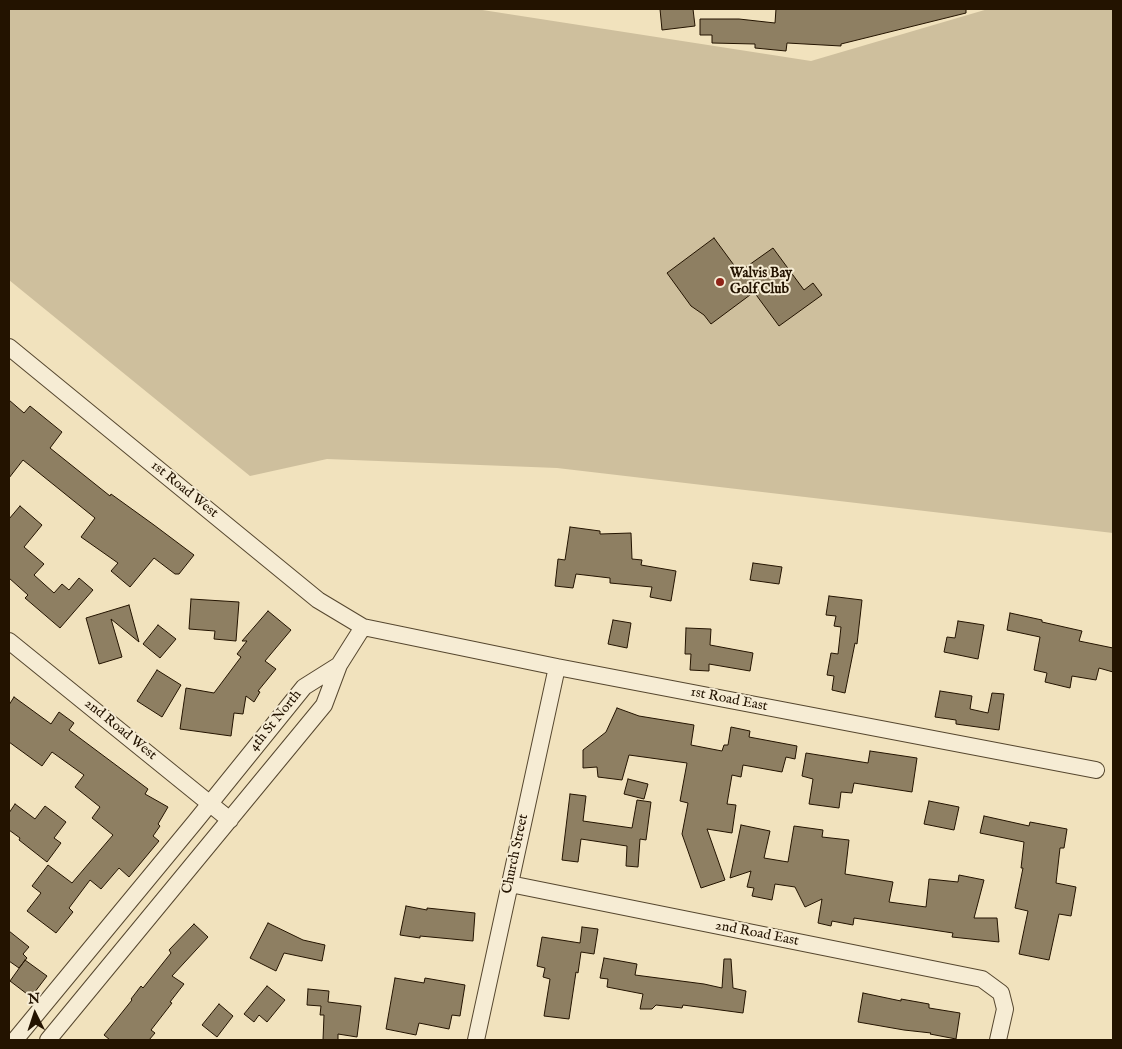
<!DOCTYPE html>
<style>
body{margin:0}
#map{position:relative;width:1122px;height:1049px;overflow:hidden;background:#f1e2bd;font-family:"IM FELL English",serif}
canvas{display:block}
.frame{position:absolute;inset:0;border:10px solid #231300;pointer-events:none}
.north{position:absolute;left:10px;top:989px;width:50px;height:50px;-webkit-text-stroke:4px #f6ecd4;paint-order:stroke;rotate:356deg;font-size:14px;font-weight:700;line-height:20px;text-align:center;color:#231300}
.north::after{content:'';display:block;margin:auto;width:18px;height:22px;background:#231300;clip-path:polygon(50% 0,100% 100%,50% 72%,0 100%)}
</style>
<div id="map">
<canvas width="1122" height="1049"></canvas>
<div class="frame"></div>
<div class="north">N</div>
</div>
<script>
const context = document.querySelector('canvas').getContext('2d');
context.lineJoin = 'round';
function paint(path, color) {
  context.fillStyle = color;
  context.fill(path, 'evenodd');
}
function toPath(rows) {
  const path = new Path2D();
  for (const r of rows) {
    path.moveTo(r[0], r[1]);
    for (let i = 2; i < r.length; i += 2) path.lineTo(r[i], r[i + 1]);
  }
  return path;
}
function strokePath(path, color, width, dash) {
  context.strokeStyle = color;
  context.lineWidth = width;
  context.lineCap = dash ? 'butt' : 'round';
  context.setLineDash(dash || []);
  context.stroke(path);
}
function drawText(font, color, halo, rows, align = 'center') {
  context.font = font + ' "IM FELL English",serif';
  context.lineWidth = 4;
  context.setLineDash([]);
  context.textBaseline = 'middle';
  context.strokeStyle = halo;
  context.fillStyle = color;
  for (const [text, x, y, turn = 0] of rows) {
    context.save();
    context.translate(x, y);
    context.rotate((+turn || 0) * Math.PI / 180);
    context.textAlign = isNaN(turn) ? turn : align;
    if (halo) context.strokeText(text, 0, 0);
    context.fillText(text, 0, 0);
    context.restore();
  }
}
paint(toPath([
 [9,9,476,9,811,61,988,9,1113,9,1113,533,557,468,327,459,250,476,9,280]
]), '#cebf9d');
const building = toPath([
 [660,9,693,9,695,26,662,30,660,9],
 [776,9,966,9,966,13,841,44,841,46,787,43,786,51,755,48,755,44,712,43,712,35,700,35,700,19,739,19,775,23,776,9],
 [714,238,739,272,773,248,804,290,813,283,822,295,779,326,754,292,711,324,704,315,691,306,667,273,714,238],
 [9,400,24,413,30,406,62,432,50,448,110,496,111,494,154,525,194,555,179,574,175,574,154,558,130,587,111,571,118,563,81,537,95,518,23,460,9,478,9,400],
 [20,506,42,525,24,547,44,564,34,575,54,593,62,584,69,590,79,578,93,590,60,628,25,598,28,595,9,578,9,519,20,506],
 [570,527,600,531,600,534,631,533,632,559,642,560,641,565,676,571,671,601,650,597,652,587,610,583,610,578,576,574,573,588,555,586,558,559,565,560,570,527],
 [753,563,782,567,779,584,750,580,753,563],
 [829,596,862,600,857,644,855,643,845,693,832,690,834,676,827,675,831,653,838,654,841,627,834,626,836,616,826,615,829,596],
 [191,599,239,602,236,641,214,639,215,631,189,629,191,599],
 [129,605,139,642,111,619,122,657,99,664,86,618,129,605],
 [268,611,291,630,265,661,276,669,258,691,260,692,254,702,246,696,243,714,234,713,231,736,180,729,186,688,214,693,241,657,237,654,247,641,242,641,268,611],
 [1010,613,1042,620,1042,622,1082,631,1079,641,1113,648,1113,672,1099,668,1096,680,1072,676,1070,688,1045,682,1047,673,1034,670,1040,637,1007,630,1010,613],
 [613,620,631,623,627,648,608,644,613,620],
 [958,621,984,625,978,659,944,652,947,637,955,638,958,621],
 [158,625,176,639,160,658,143,644,158,625],
 [686,628,711,629,710,645,753,653,750,671,709,664,709,671,690,670,691,654,685,654,686,628],
 [157,670,181,685,162,717,137,701,157,670],
 [940,691,972,696,970,709,988,713,992,693,1004,694,999,730,956,724,956,720,935,717,940,691],
 [14,697,51,724,59,712,74,723,69,730,148,789,145,794,168,807,158,824,160,826,153,836,159,841,129,877,119,868,101,889,90,880,69,908,73,912,56,933,27,911,41,893,32,886,48,865,72,883,113,835,92,818,100,807,75,787,84,775,52,752,42,766,9,742,9,705,14,697],
 [617,708,639,716,694,725,691,745,722,751,724,745,728,745,731,727,750,731,749,737,797,746,795,759,786,757,782,772,743,765,741,777,732,775,727,804,736,805,732,833,707,829,725,880,701,888,682,834,688,803,680,801,687,763,629,755,622,780,598,777,597,767,583,768,583,750,606,732,617,708],
 [870,751,917,758,912,792,854,783,852,793,841,792,839,808,809,804,813,779,802,776,806,753,868,763,870,751],
 [628,779,648,784,644,799,624,794,628,779],
 [570,794,586,796,583,821,632,828,637,800,651,802,646,840,640,839,638,867,626,866,627,846,581,839,578,862,562,860,570,794],
 [929,801,959,807,954,830,924,824,929,801],
 [15,804,35,819,45,806,66,822,54,838,61,843,47,862,19,840,20,838,9,830,9,813,15,804],
 [984,816,1029,826,1030,822,1067,829,1064,848,1060,848,1056,883,1076,887,1071,916,1059,914,1049,960,1019,954,1028,911,1015,908,1023,868,1021,868,1024,842,980,833,984,816],
 [741,825,770,831,764,858,788,862,794,826,823,830,822,837,849,840,845,874,893,882,889,902,926,907,929,879,958,882,959,875,984,880,974,918,997,918,999,942,952,937,953,933,854,918,853,925,832,921,831,926,818,923,822,899,805,907,795,887,775,884,772,900,752,896,754,888,747,887,751,871,730,878,741,825],
 [406,906,427,910,427,908,475,913,473,941,420,936,420,938,400,935,406,906],
 [268,923,303,940,325,945,322,961,284,953,276,971,250,958,268,923],
 [194,924,208,937,172,976,184,984,170,1002,172,1003,151,1030,155,1033,149,1040,110,1040,104,1035,132,1000,131,999,141,986,143,988,171,953,169,950,194,924],
 [582,927,598,929,594,954,581,952,578,973,576,972,569,1019,544,1016,550,979,543,977,545,968,537,966,542,937,580,943,582,927],
 [9,931,29,947,23,954,27,958,19,968,9,961,9,931],
 [604,958,637,964,635,975,704,984,722,988,724,959,731,959,733,988,746,991,743,1013,683,1005,682,1008,656,1005,652,1009,640,1009,643,994,607,987,608,979,600,978,604,958],
 [25,960,47,976,31,997,10,981,25,960],
 [395,978,424,983,425,978,465,985,460,1016,452,1015,449,1029,419,1023,416,1035,386,1029,395,978],
 [267,986,285,1000,267,1022,259,1015,254,1022,244,1014,267,986],
 [308,989,329,991,328,1002,361,1006,357,1037,338,1034,338,1040,323,1040,324,1015,320,1015,321,1006,307,1005,308,989],
 [863,993,901,1001,901,999,929,1004,929,1008,960,1013,956,1039,930,1034,931,1033,904,1030,858,1022,863,993],
 [219,1004,233,1016,217,1037,202,1025,219,1004]
]);
paint(building, '#8e7f62');
strokePath(building, '#231300', 1);
const minor = toPath([
 [9,347,318,600,363,627,557,667,1096,770],
 [9,641,230,820],
 [510,884,982,979,1001,993,1005,1009,998,1040],
 [15,1040,195,822,304,687,339,665],
 [48,1040,324,705,339,665,363,627],
 [476,1040,557,667]
]);
strokePath(minor, '#56472f', 18);
strokePath(minor, '#f6ecd4', 16);
for (const [x, y, r, color] of [
 [720,282,5,"#8f2418"]
]) {
  const dot = new Path2D();
  dot.arc(x, y, r, 0, 2 * Math.PI);
  context.fillStyle = color;
  context.fill(dot);
  strokePath(dot, '#f6ecd4', 2);
}
drawText('bold 14px', '#231300', '#f6ecd4', [
 ["Walvis Bay",730,274],
 ["Golf Club",730,290]
], 'left');
drawText('14px', '#231300', '#f6ecd4', [
 ["1st Road West",184,490,39],
 ["1st Road East",729,700,11],
 ["4th St North",276,721,-51],
 ["2nd Road West",120,730,39],
 ["Church Street",516,854,-78],
 ["2nd Road East",757,934,11]
]);
</script>
